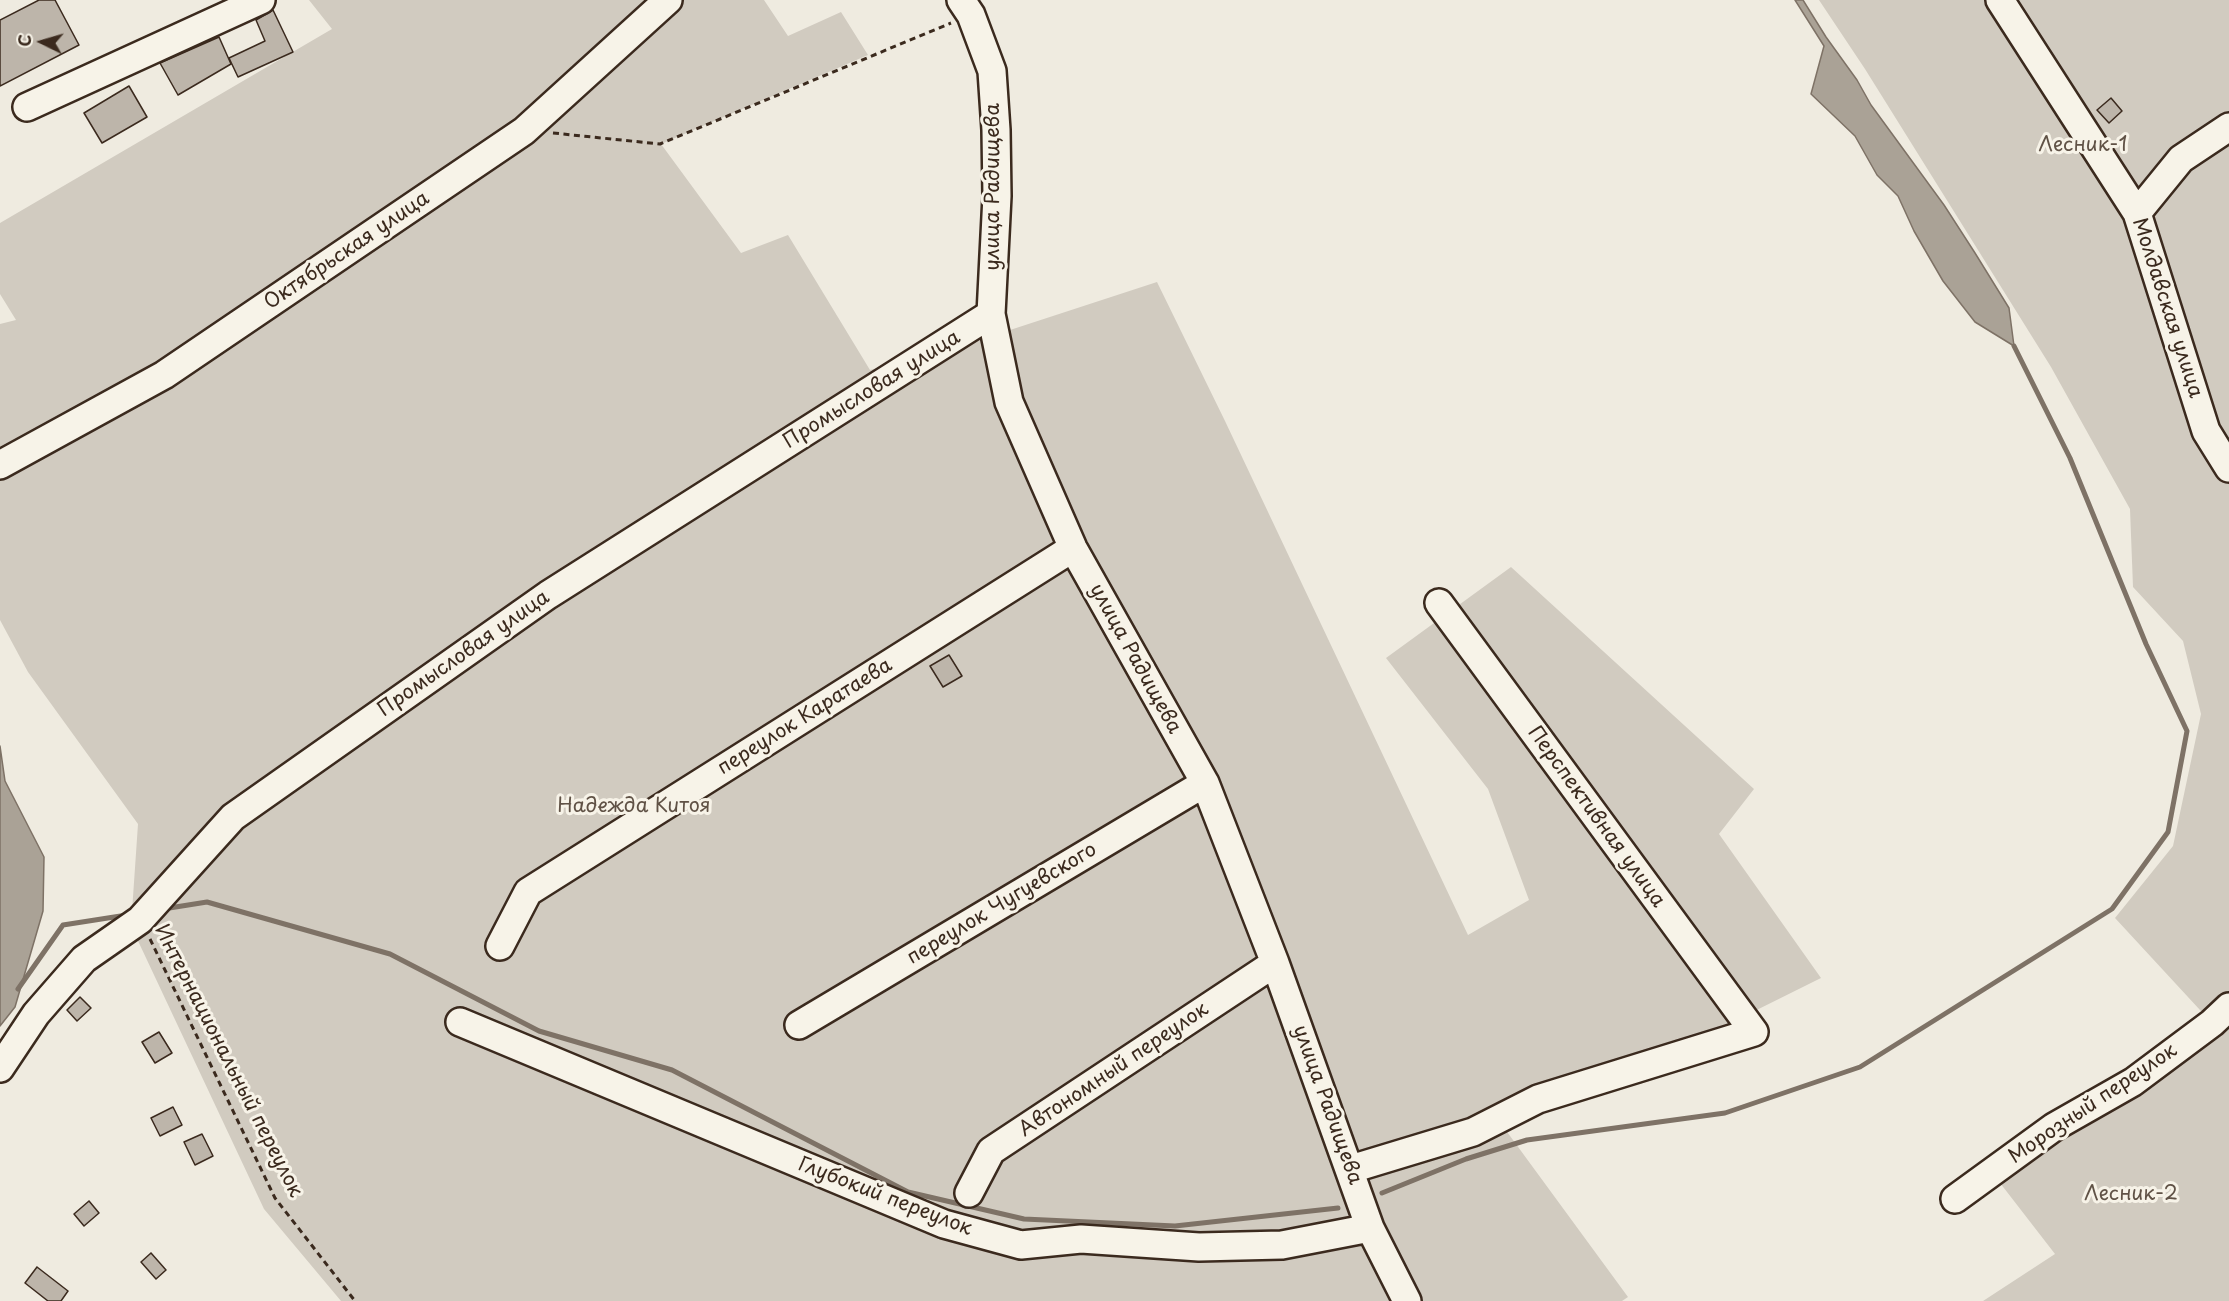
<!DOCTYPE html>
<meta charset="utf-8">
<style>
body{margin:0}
#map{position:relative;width:2229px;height:1301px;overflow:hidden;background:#efebe0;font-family:"Playpen Sans",sans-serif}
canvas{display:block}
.north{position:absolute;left:12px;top:12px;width:60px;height:60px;-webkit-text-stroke:4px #f7f3e8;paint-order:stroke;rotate:275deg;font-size:16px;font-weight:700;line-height:24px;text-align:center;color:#3b2a1e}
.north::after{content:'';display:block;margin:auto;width:21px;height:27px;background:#3b2a1e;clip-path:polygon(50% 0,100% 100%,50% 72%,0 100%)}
</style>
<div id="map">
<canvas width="2229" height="1301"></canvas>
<div class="north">С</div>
</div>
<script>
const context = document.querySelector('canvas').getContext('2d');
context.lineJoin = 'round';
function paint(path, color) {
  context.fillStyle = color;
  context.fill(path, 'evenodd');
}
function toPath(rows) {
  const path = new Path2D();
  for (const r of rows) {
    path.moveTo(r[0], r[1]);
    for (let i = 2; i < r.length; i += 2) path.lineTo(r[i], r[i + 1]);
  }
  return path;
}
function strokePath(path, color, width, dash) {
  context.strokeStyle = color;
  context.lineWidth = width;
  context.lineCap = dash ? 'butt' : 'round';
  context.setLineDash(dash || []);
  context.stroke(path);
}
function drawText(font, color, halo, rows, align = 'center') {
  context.font = font + ' "Playpen Sans",sans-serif';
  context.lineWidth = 6;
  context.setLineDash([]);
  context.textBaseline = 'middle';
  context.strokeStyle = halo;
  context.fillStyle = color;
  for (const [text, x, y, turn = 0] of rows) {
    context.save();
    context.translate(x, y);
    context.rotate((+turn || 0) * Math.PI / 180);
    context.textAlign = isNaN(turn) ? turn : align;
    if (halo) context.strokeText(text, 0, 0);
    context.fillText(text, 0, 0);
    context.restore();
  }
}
paint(toPath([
 [309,0,764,0,788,36,841,12,868,55,661,144,741,253,788,235,870,370,958,347,1157,282,1225,421,1468,935,1529,900,1488,789,1386,658,1511,567,1754,789,1719,834,1821,978,1652,1062,1491,1110,1628,1297,1622,1301,341,1301,264,1209,131,926,138,824,28,672,0,620,0,324,16,320,0,294,0,223,332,29],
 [1819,0,2229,0,2229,1301,1983,1301,2055,1254,1990,1170,2212,1023,2115,918,2173,846,2201,714,2183,641,2133,587,2130,509,2051,367,1865,69]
]), '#d1cbc0');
const water = toPath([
 [1795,0,1803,0,1826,37,1857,80,1871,105,1944,205,1975,253,2009,308,2014,346,1975,322,1943,281,1914,231,1898,196,1877,175,1855,136,1811,94,1824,46,1795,0],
 [0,746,5,781,44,857,43,911,15,1007,0,1026,0,746]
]);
paint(water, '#aaa296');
strokePath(water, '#7e7266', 1.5);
strokePath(toPath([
 [163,909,207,902,390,954,539,1031,672,1070,908,1192,1024,1219,1175,1226,1338,1208],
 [18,989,63,925,127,915],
 [1382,1193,1466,1159,1527,1140,1725,1113,1860,1067,2112,909,2168,832,2187,731,2146,644,2070,458,2014,346]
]), '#7e7266', 5);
const building = toPath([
 [39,0,55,0,79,45,0,86,0,20,39,0],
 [273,10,293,52,238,77,229,58,265,41,256,20,273,10],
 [219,37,231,64,178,95,160,63,219,37],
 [129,86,147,117,102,143,84,113,129,86],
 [2111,98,2122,111,2109,123,2097,110,2111,98],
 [949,655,962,676,943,687,930,666,949,655],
 [80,997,91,1008,77,1021,67,1010,80,997],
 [159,1032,172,1053,155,1063,142,1042,159,1032],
 [173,1107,182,1125,160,1136,151,1118,173,1107],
 [202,1134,213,1156,195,1165,184,1142,202,1134],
 [89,1201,99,1213,84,1226,74,1214,89,1201],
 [151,1253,166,1270,156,1279,141,1262,151,1253],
 [37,1267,68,1291,61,1301,48,1301,25,1283,37,1267]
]);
paint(building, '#bdb5aa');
strokePath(building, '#3b2a1e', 1.5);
const minor = toPath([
 [961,0,971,15,992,71,996,130,997,196,991,314,1009,402,1073,548,1205,783,1275,963,1370,1228,1407,1301],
 [2000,0,2137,213,2206,431,2229,468],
 [27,107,261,0],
 [2137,213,2181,159,2229,127],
 [0,465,164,375,524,131,668,0],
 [500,946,528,892,1073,548],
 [460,1022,944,1224,1021,1245,1081,1239,1199,1247,1282,1245,1370,1228],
 [799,1025,1205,783],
 [0,1068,36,1014,84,959,140,920,233,817,548,595,991,314],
 [1351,1169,1473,1132,1538,1099,1754,1032,1439,603],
 [969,1193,991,1151,1275,963],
 [1955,1199,2054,1127,2133,1082,2212,1023,2229,1007]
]);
strokePath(minor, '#3b2a1e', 32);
strokePath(toPath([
 [553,133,660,144,951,23],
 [150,939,275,1198,355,1301]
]), '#3b2a1e', 3, [6, 4.5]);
strokePath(minor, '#f7f3e8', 27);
drawText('20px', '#605246', '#f7f3e8', [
 ["Лесник-1",2083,145],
 ["Надежда Китоя",634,806],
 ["Лесник-2",2131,1194]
]);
drawText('20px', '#3b2a1e', '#f7f3e8', [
 ["улица Радищева",993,187,-90],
 ["Октябрьская улица",347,251,-34],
 ["Молдавская улица",2167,308,72],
 ["Промысловая улица",872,390,-32],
 ["Промысловая улица",464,654,-35],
 ["улица Радищева",1135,659,61],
 ["переулок Каратаева",805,717,-32],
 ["Перспективная улица",1596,817,54],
 ["переулок Чугуевского",1002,904,-31],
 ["Интернациональный переулок",228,1061,63],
 ["Автономный переулок",1114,1070,-34],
 ["Морозный переулок",2093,1104,-34],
 ["улица Радищева",1327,1105,70],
 ["Глубокий переулок",885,1197,21]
]);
</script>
